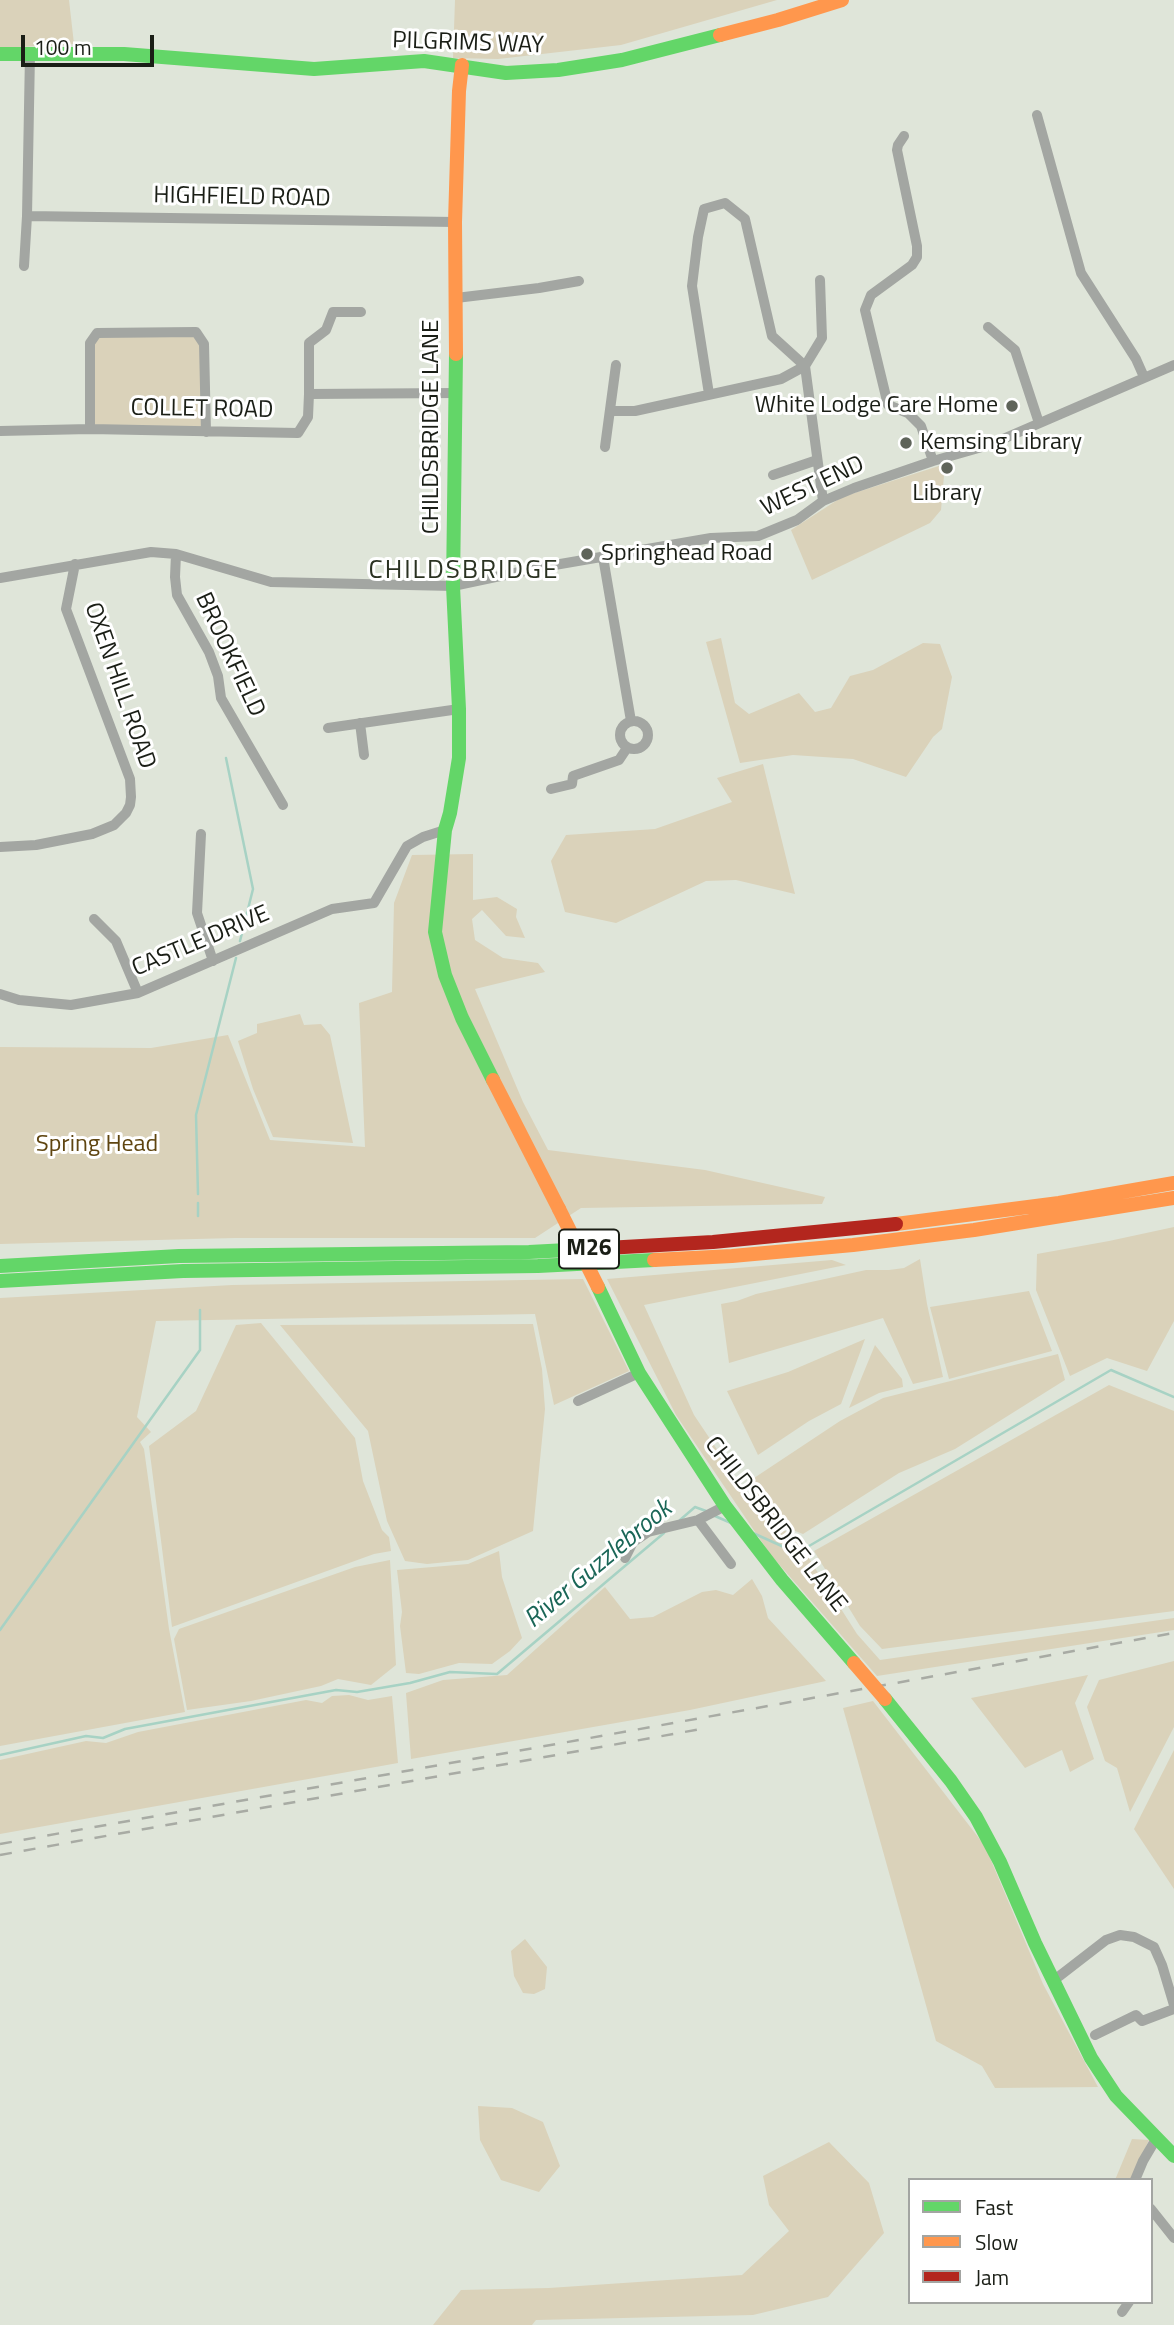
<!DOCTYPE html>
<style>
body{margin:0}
#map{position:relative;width:1174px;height:2325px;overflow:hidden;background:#dfe5d9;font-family:"Titillium Web",sans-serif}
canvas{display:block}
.legend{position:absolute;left:908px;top:2178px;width:245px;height:126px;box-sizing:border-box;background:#fff;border:2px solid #a3a5a2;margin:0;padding:9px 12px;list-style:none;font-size:21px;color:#1a1e16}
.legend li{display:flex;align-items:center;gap:14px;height:35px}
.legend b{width:35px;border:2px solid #a3a5a2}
.scale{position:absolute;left:21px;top:35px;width:133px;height:32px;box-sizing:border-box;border:4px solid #1a1e16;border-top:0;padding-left:9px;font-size:21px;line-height:24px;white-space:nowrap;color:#1a1e16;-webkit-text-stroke:5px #fff;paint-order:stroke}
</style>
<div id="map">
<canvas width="1174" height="2325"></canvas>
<ul class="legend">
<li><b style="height:9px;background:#63d668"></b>Fast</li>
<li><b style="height:9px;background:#ff974d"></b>Slow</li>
<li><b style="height:9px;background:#b3261e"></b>Jam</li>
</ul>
<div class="scale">100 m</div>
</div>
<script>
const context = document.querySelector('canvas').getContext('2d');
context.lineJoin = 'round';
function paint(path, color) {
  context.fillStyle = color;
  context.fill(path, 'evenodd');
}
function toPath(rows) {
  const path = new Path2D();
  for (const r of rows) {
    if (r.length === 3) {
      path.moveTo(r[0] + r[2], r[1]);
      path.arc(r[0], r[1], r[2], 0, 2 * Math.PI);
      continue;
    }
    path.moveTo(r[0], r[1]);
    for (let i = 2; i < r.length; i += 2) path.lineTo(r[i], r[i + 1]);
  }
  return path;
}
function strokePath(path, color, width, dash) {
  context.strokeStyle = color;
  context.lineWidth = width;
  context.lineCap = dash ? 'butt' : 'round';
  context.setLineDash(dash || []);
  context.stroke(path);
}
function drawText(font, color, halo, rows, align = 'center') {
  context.font = font + ' "Titillium Web",sans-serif';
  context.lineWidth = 6;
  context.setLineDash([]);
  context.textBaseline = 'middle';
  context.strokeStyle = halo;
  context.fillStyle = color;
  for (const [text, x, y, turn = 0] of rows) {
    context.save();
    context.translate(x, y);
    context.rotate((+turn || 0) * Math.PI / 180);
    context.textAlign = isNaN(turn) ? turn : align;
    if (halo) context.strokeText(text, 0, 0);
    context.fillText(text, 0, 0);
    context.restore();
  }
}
paint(toPath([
 [0,0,69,0,74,44,0,48],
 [455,0,777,0,621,45,498,59,453,58],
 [99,335,195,335,201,345,202,429,93,425,93,344],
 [945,464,941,510,930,523,812,580,791,530,842,497],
 [721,638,735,703,749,714,799,693,815,712,831,708,850,676,873,670,923,643,940,644,952,677,942,729,933,737,906,777,853,759,793,755,740,763,706,642],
 [763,764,795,894,736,880,706,881,616,923,565,912,551,861,566,835,655,829,732,802,717,778],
 [473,854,473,900,497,897,517,909,516,917,525,938,506,936,482,910,472,919,475,940,503,958,538,963,545,972,475,989,523,1102,548,1150,705,1170,825,1197,822,1204,581,1208,535,1238,235,1238,0,1244,0,1047,151,1048,228,1035,270,1140,365,1147,359,1003,392,992,394,903,412,855],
 [300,1014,304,1025,321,1024,330,1035,353,1143,273,1137,253,1089,238,1041,257,1033,257,1024],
 [1174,1227,1174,1321,1147,1371,1107,1358,1070,1376,1036,1290,1037,1254,1109,1241],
 [920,1259,927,1304,943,1377,913,1384,883,1318,729,1363,721,1304,737,1301,756,1294,866,1270,889,1270,904,1268],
 [832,1260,846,1265,644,1305,694,1415,767,1524,800,1537,808,1557,857,1634,880,1660,1174,1618,1174,1630,877,1676,770,1554,676,1415,607,1279],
 [583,1279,629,1371,554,1405,535,1314,156,1321,137,1417,151,1432,140,1442,144,1449,169,1629,185,1712,0,1746,0,1298,232,1285],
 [1029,1291,1052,1351,949,1379,930,1307],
 [261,1323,355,1438,363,1481,382,1530,389,1537,391,1551,374,1554,172,1627,149,1446,196,1411,236,1325],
 [533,1324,542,1369,545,1409,533,1531,468,1560,427,1564,405,1561,387,1521,368,1431,280,1325],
 [865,1339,841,1404,809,1421,758,1455,727,1391,788,1372],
 [875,1345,902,1379,903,1387,879,1393,849,1408],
 [1058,1354,1065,1380,955,1449,899,1473,803,1534,769,1521,745,1484,840,1421,883,1398],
 [1109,1385,1174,1411,1174,1611,882,1649,860,1626,814,1551],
 [499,1551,502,1577,522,1638,510,1651,492,1664,459,1663,419,1674,406,1673,400,1626,402,1612,397,1570,468,1564],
 [390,1560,396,1665,371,1685,338,1679,321,1686,251,1701,187,1710,174,1639,179,1629,355,1567],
 [752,1579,762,1596,768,1618,826,1681,690,1710,411,1759,406,1693,443,1680,507,1675,605,1587,630,1619,653,1617,702,1592,716,1590,733,1595],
 [1174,1661,1174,1727,1130,1812,1117,1768,1105,1761,1087,1707,1099,1680],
 [1088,1675,1075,1703,1094,1759,1070,1772,1062,1750,1025,1768,971,1698],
 [349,1695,368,1700,392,1696,398,1763,0,1834,0,1760,86,1741,106,1743,138,1732,306,1700,322,1703,332,1696],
 [873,1701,985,1846,1043,1984,1098,2087,995,2088,982,2066,936,2041,843,1708],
 [1174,1750,1174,1889,1134,1829],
 [525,1939,547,1967,545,1989,534,1994,523,1993,514,1976,511,1951],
 [478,2106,512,2108,543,2122,560,2166,539,2192,501,2180,480,2140],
 [1132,2139,1149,2140,1130,2180,1115,2180],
 [829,2142,869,2183,884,2233,828,2297,753,2315,536,2320,532,2325,433,2325,461,2290,549,2288,742,2275,789,2231,769,2205,763,2176]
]), '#dad2ba');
strokePath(toPath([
 [226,758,253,889,240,941],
 [198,1194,196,1115,236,958],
 [198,1203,198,1216],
 [715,1516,731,1523],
 [680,1520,695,1507,706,1511],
 [753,1533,797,1553,1111,1370,1174,1397],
 [0,1630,200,1350,200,1310],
 [0,1755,86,1736,103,1738,125,1729,336,1690,357,1692,410,1683,450,1672,497,1674,664,1533]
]), '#a7d2c4', 2.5);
strokePath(toPath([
 [1037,115,1081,273,1136,359,1144,377],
 [904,136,898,145,897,150,917,246,917,257,912,265,871,295,865,310,888,405,908,413,921,426,933,461],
 [27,216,455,222],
 [24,266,27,216,30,54],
 [456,298,539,288,579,281],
 [988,327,1015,350,1039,423],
 [309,394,309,343,326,330,333,312,361,312],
 [709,394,692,286,698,237,704,209,725,203,745,219,772,336,805,366,822,338,820,280],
 [610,411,635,411,781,379,805,366,823,501],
 [90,429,90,343,97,333,196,332,204,344,206,432],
 [0,431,90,429,298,433,308,417,309,394,456,393],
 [605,447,616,365],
 [773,475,817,460],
 [176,554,175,577,177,595,209,652,218,676,221,698,283,805],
 [603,557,631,721],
 [0,578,151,552,176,554,271,582,453,586,543,567,711,538,758,536,797,520,823,501,854,488,933,461,989,445,1174,365],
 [634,735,14],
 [360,723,364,755],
 [328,728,459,709],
 [551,789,572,784,573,776,619,760,627,748],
 [201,834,197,913,213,961],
 [0,847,36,845,92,834,114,825,126,813,130,805,131,797,130,779,66,609,75,564],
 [94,919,116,941,138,993],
 [0,994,19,1000,71,1005,138,993,332,909,374,903,407,846,423,837,445,830],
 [578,1401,639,1373],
 [698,1520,731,1564],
 [625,1558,633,1542,648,1532,698,1520,725,1506],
 [1053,1981,1106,1940,1120,1935,1134,1937,1154,1947,1162,1965,1174,2005],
 [1095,2035,1136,2015,1142,2021,1174,2009],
 [1135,2180,1143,2161,1156,2139],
 [1151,2209,1174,2238],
 [1122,2312,1129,2302]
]), '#a3a6a2', 10);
strokePath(toPath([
 [0,54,124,54,314,69,424,61,506,73,558,70,622,60,720,35],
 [456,354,453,586,459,709,459,758,450,813,445,830,435,932,445,975,462,1018,493,1080],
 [0,1266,179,1256,529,1252,606,1248],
 [0,1281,183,1271,538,1266,654,1260],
 [598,1287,639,1373,725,1506,782,1580,854,1663],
 [885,1699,951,1781,976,1817,1000,1862,1035,1943,1091,2058,1116,2096,1174,2156]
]), '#63d668', 14);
strokePath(toPath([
 [720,35,778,20,842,0],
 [456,354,455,222,459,91,462,65],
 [493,1080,559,1209],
 [896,1224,1059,1203,1174,1183],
 [654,1260,732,1256,853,1245,974,1230,1174,1198]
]), '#ff974d', 14);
strokePath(toPath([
 [606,1248,713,1242,896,1224]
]), '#b3261e', 14);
strokePath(toPath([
 [0,1844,1174,1633],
 [0,1855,701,1729]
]), '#a8aba4', 2.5, [12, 12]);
strokePath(toPath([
 [559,1209,598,1287],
 [854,1663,885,1699]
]), '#ff974d', 14);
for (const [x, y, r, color] of [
 [1012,406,7,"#5f645a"],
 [906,443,7,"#5f645a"],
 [947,468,7,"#5f645a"],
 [587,554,7,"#5f645a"]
]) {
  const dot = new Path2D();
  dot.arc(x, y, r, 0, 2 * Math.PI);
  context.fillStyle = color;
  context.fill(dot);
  strokePath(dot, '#fff', 2.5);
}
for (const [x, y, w] of [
 [589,1249,60]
]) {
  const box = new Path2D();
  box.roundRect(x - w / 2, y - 19.5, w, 39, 5);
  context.fillStyle = '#fff';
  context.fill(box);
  strokePath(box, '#1a1e16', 2);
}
drawText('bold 23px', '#1a1e16', null, [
 ["M26",589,1249]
]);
drawText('24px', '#1a1e16', '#fff', [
 ["PILGRIMS WAY",468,44,2],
 ["HIGHFIELD ROAD",242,198,1],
 ["COLLET ROAD",202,410,1],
 ["CHILDSBRIDGE LANE",432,427,-90],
 ["WEST END",813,487,-25],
 ["BROOKFIELD",229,655,65],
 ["OXEN HILL ROAD",119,686,71],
 ["CASTLE DRIVE",201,942,-23],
 ["CHILDSBRIDGE LANE",775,1525,52]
]);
drawText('24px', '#1a1e16', '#fff', [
 ["White Lodge Care Home",998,406,"right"],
 ["Kemsing Library",920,443],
 ["Library",947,494,"center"],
 ["Springhead Road",601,554]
], 'left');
drawText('24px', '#5f4510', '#fff', [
 ["Spring Head",97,1145]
]);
context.letterSpacing = '2px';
drawText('26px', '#2a3221', '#fff', [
 ["CHILDSBRIDGE",464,572]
]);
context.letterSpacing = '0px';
drawText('italic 26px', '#1a6657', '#fff', [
 ["River Guzzlebrook",599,1565,-40]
]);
</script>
